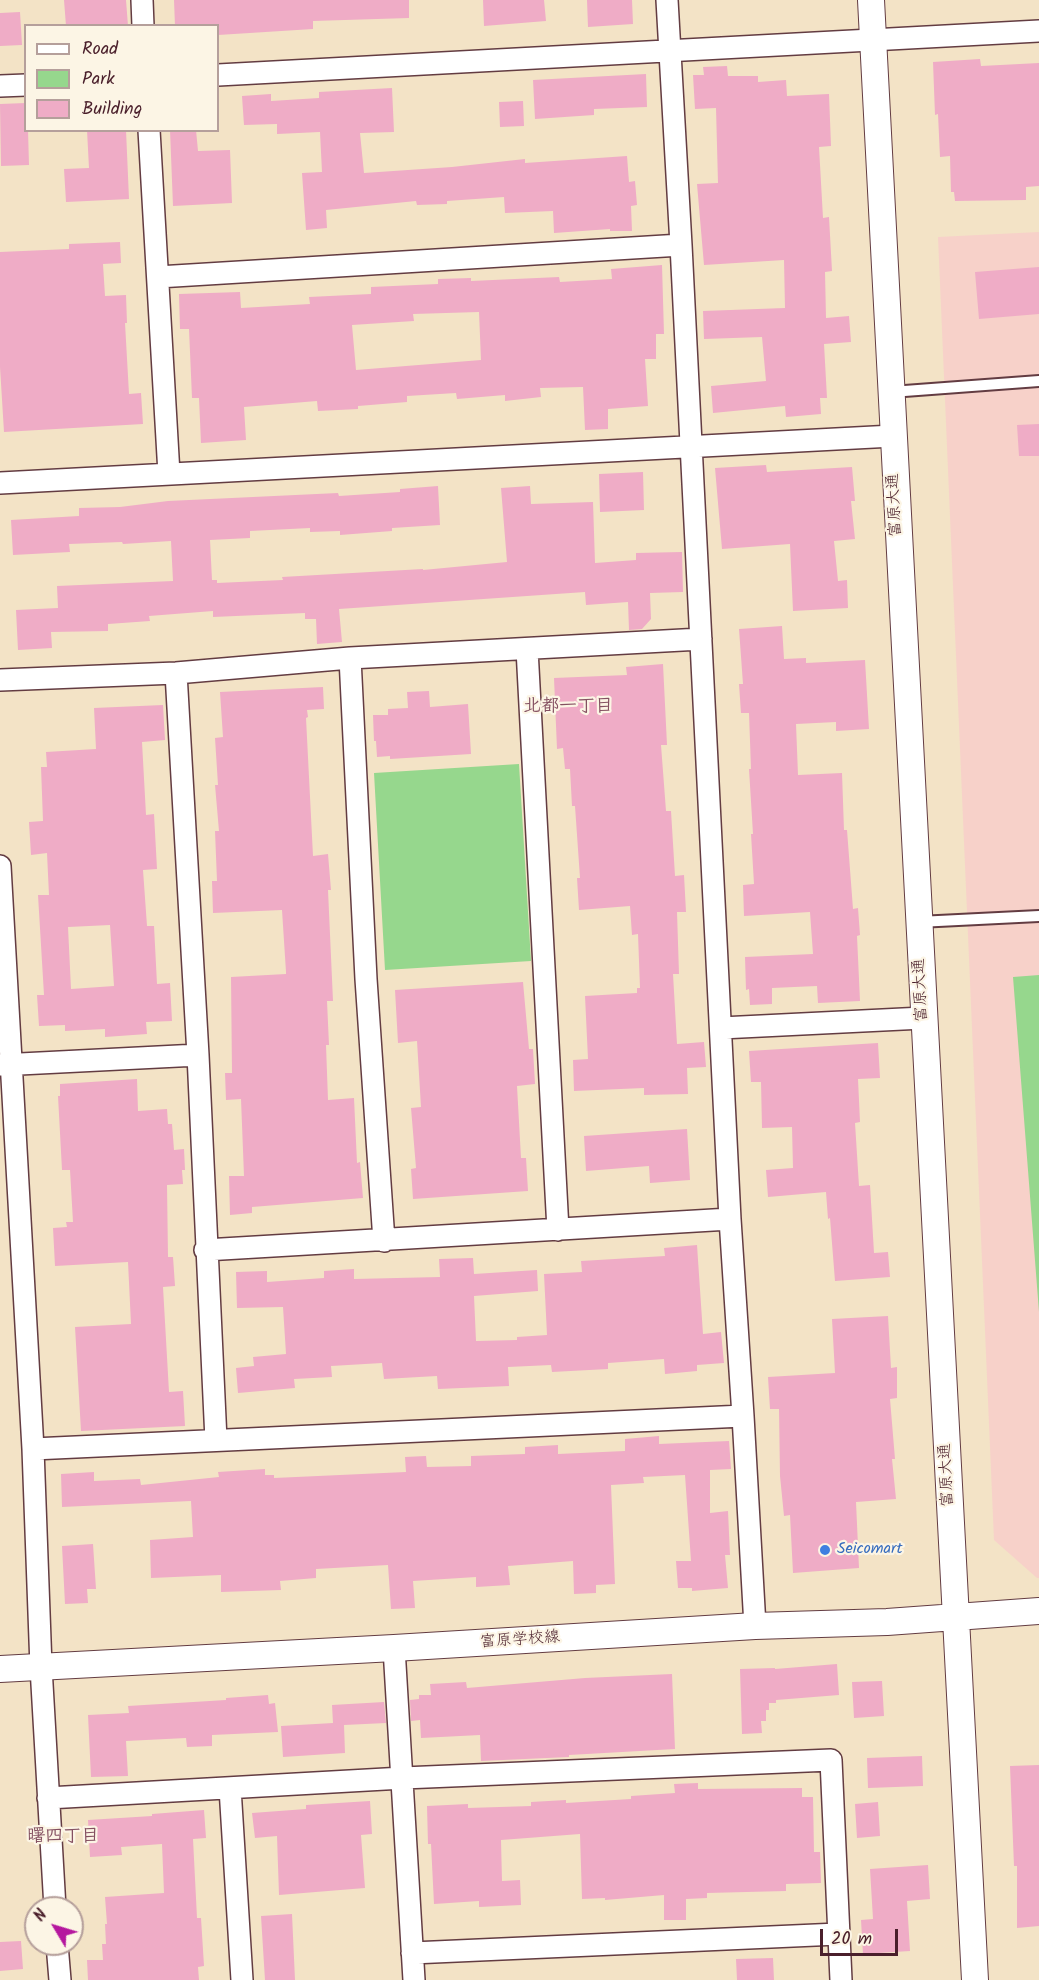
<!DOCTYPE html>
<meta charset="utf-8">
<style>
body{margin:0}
#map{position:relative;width:1039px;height:1980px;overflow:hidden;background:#f3e3c6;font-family:Kalam,sans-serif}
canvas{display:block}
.legend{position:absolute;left:24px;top:24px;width:195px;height:108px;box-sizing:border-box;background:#fcf5e5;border:2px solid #b59f9b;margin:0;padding:8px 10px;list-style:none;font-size:18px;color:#4a1f2b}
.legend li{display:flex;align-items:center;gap:12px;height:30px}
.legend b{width:30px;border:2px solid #b59f9b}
.north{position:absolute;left:24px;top:1896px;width:60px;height:60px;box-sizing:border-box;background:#fcf5e5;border:2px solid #b59f9b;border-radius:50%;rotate:308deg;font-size:16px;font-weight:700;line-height:24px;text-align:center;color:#4a1f2b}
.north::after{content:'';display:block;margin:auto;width:21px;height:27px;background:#b5179e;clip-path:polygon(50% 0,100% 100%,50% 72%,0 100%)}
.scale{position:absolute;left:820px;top:1929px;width:78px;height:27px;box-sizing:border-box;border:3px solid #4a1f2b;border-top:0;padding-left:8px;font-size:18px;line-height:21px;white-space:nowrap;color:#4a1f2b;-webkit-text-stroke:4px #fcf5e5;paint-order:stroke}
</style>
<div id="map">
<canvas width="1039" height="1980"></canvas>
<ul class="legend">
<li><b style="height:8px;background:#fff"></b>Road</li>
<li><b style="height:16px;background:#96d78d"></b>Park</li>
<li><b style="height:16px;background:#efacc6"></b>Building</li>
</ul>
<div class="north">N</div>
<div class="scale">20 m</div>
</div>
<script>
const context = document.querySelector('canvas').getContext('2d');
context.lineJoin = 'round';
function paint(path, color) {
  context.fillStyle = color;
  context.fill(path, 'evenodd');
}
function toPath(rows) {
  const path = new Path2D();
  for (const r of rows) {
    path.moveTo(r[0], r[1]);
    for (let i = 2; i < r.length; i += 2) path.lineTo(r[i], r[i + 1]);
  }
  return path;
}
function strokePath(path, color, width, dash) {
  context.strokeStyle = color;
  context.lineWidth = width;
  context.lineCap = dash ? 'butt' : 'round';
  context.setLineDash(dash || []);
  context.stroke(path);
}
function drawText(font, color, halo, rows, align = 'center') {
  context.font = font + ' Kalam,"Klee One",sans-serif';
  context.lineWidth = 4.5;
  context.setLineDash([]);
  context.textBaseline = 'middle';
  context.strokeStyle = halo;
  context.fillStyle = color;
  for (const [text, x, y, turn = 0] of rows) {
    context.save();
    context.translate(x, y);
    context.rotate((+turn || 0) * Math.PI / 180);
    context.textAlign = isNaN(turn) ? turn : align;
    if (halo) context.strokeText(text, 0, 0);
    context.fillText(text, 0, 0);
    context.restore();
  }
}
paint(toPath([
 [1039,232,1039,1578,1037,1578,994,1540,938,237]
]), '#f7d1c9');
paint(toPath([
 [519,764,531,961,385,970,374,773],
 [1039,975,1039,1312,1013,977]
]), '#96d78d');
paint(toPath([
 [64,0,126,0,128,26,66,26],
 [174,0,409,0,409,18,313,21,313,29,218,35,218,26,175,26],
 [483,0,544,0,546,21,484,26],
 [587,0,632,0,633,24,588,27],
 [20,12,22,45,0,46,0,13],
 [980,59,981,66,1039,63,1039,186,1026,187,1026,200,955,201,954,192,951,192,950,156,940,157,938,114,935,115,933,62],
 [727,66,728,76,758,76,758,82,786,80,787,96,829,94,831,146,819,147,823,218,829,217,832,271,825,272,826,318,849,316,851,342,824,344,827,398,820,398,821,414,786,417,785,406,713,413,711,386,766,381,762,337,704,339,703,311,785,308,784,260,704,265,697,184,718,183,716,108,695,109,693,75,704,75,703,67],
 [646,74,647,107,594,109,594,115,535,119,533,80],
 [392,88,394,132,360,133,364,173,452,167,525,159,525,163,627,156,629,182,635,181,637,205,631,206,632,231,610,231,610,229,554,233,553,211,505,213,504,197,447,201,447,204,417,205,416,201,326,210,327,228,306,230,302,173,322,172,320,132,277,134,277,124,244,125,242,96,271,94,271,101,319,98,319,92],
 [523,101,524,126,500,127,499,102],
 [26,103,26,130,28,130,29,165,1,166,0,104],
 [87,130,126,130,129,199,66,202,64,169,89,168],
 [170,130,196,130,198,151,230,150,232,203,173,206],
 [120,242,121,263,103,264,105,296,126,295,127,323,125,323,129,394,141,393,143,424,4,432,0,367,0,252,69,249,69,244],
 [662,265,664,334,656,334,656,359,645,359,648,406,608,409,608,429,585,430,583,387,540,388,541,397,505,401,505,395,457,399,456,393,407,396,407,402,358,406,358,409,318,411,317,401,244,407,246,440,201,443,199,398,192,398,189,329,180,329,179,294,240,292,241,308,310,304,309,297,371,294,371,287,438,284,438,279,471,278,471,281,559,277,560,282,612,279,611,269],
 [479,312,481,360,356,370,352,325,414,321,413,314],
 [1039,267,1039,314,979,319,975,272],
 [1039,424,1039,456,1019,456,1017,425],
 [766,465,767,472,852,467,855,501,851,501,855,539,834,541,838,581,847,580,848,608,793,611,790,544,722,549,715,468],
 [643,472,644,510,600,512,599,474],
 [438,486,440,525,392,528,392,531,340,535,340,531,310,532,310,528,250,531,250,538,210,540,212,580,217,580,217,583,283,580,282,577,423,569,423,570,507,562,501,488,530,486,531,504,593,502,595,563,636,560,636,553,682,552,683,592,650,593,651,619,642,629,629,630,628,602,586,605,585,592,339,609,342,642,329,643,317,644,316,619,305,619,305,613,213,617,213,611,149,616,150,621,108,624,108,631,51,632,52,648,18,650,16,610,58,608,57,586,173,581,171,541,123,544,122,542,69,544,70,552,13,555,11,520,79,516,79,508,120,507,168,501,338,493,339,496,400,492,400,489],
 [782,626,784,659,806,658,806,663,865,660,869,729,836,731,836,722,796,724,798,775,842,773,844,830,847,830,853,909,858,908,860,935,857,936,860,1001,818,1003,817,986,772,988,772,1004,750,1005,749,989,746,990,745,957,813,954,810,912,744,916,743,885,754,884,751,834,753,834,749,769,751,769,749,713,741,713,739,684,743,684,739,629],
 [663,664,667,745,661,745,666,811,671,811,675,876,684,875,686,912,677,912,679,974,673,974,677,1044,704,1042,706,1067,687,1068,688,1094,644,1095,644,1088,574,1091,573,1060,588,1059,585,996,637,993,637,988,640,988,638,934,632,935,630,906,579,910,577,878,580,878,575,806,572,806,570,769,565,769,563,748,557,749,554,678,627,675,626,667],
 [323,687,324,709,307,710,308,717,306,718,313,856,328,854,331,890,328,890,333,1001,327,1001,329,1045,326,1045,328,1100,354,1098,357,1163,360,1162,363,1198,252,1207,252,1213,230,1215,229,1176,244,1176,241,1099,226,1100,225,1073,232,1073,231,977,286,974,286,972,282,910,213,913,212,881,217,881,215,831,219,831,215,785,218,785,215,738,223,737,220,692],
 [429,691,430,707,468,704,471,754,390,759,390,756,377,757,376,741,374,741,373,715,388,715,388,709,408,708,407,692],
 [163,705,165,740,142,742,146,815,154,814,157,869,143,870,147,926,154,926,157,984,170,983,172,1021,146,1022,147,1034,105,1037,105,1029,65,1031,65,1025,39,1026,37,995,44,995,38,895,49,895,47,853,31,855,29,822,43,821,41,767,47,767,46,752,96,749,94,708],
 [110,925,114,986,71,989,68,927],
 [523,982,529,1049,533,1049,535,1084,517,1086,521,1158,526,1158,528,1191,413,1199,411,1169,416,1168,411,1108,421,1107,417,1041,398,1043,395,990],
 [878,1043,880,1078,858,1079,860,1122,855,1123,859,1186,870,1185,874,1253,888,1252,890,1277,835,1281,830,1218,828,1219,826,1192,768,1197,766,1170,793,1168,792,1127,762,1128,761,1082,751,1082,749,1051],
 [137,1079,138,1111,167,1109,168,1124,172,1124,174,1150,184,1149,185,1170,182,1170,183,1184,167,1185,168,1257,173,1257,175,1286,163,1287,169,1392,183,1391,185,1426,81,1431,75,1327,131,1324,128,1262,55,1266,53,1228,67,1227,66,1222,73,1222,70,1170,62,1170,58,1096,60,1096,60,1084],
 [687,1129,690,1180,650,1183,649,1166,586,1171,584,1136],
 [697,1245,703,1334,721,1332,724,1363,697,1365,697,1371,665,1374,664,1359,608,1363,608,1369,552,1372,551,1365,508,1367,509,1386,438,1389,437,1376,384,1379,382,1363,331,1366,332,1377,294,1379,295,1388,238,1393,236,1368,254,1366,253,1357,286,1354,283,1307,237,1308,236,1272,267,1271,267,1282,324,1278,324,1271,354,1269,354,1279,440,1277,439,1259,473,1258,474,1274,537,1270,538,1291,474,1296,476,1341,517,1340,517,1337,547,1335,544,1274,582,1272,581,1261,665,1256,664,1248],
 [888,1316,891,1368,897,1367,897,1398,890,1399,895,1459,892,1459,896,1499,856,1502,859,1568,793,1573,790,1515,784,1516,780,1476,779,1409,770,1409,768,1377,835,1373,832,1319],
 [659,1436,659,1444,729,1441,731,1469,710,1470,710,1513,728,1511,730,1555,725,1555,728,1588,692,1591,692,1588,678,1588,676,1561,691,1561,685,1475,643,1477,644,1483,611,1485,615,1584,596,1585,596,1593,574,1594,573,1561,508,1566,510,1585,476,1587,476,1577,413,1581,415,1608,391,1609,388,1565,316,1569,316,1578,280,1581,281,1590,221,1592,221,1575,151,1578,150,1540,193,1537,191,1501,62,1507,61,1474,94,1472,94,1481,140,1479,141,1485,219,1477,218,1472,265,1469,265,1475,274,1475,274,1478,406,1472,405,1457,426,1456,427,1467,471,1466,471,1456,525,1454,525,1447,558,1445,558,1454,625,1451,625,1439],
 [93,1544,96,1589,87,1589,88,1603,65,1604,62,1546],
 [837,1664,839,1695,776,1700,776,1703,769,1703,769,1710,766,1710,766,1721,761,1721,762,1733,742,1734,740,1669,775,1668,775,1669],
 [672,1674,675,1749,569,1755,569,1757,481,1761,480,1735,421,1738,420,1720,411,1721,410,1700,419,1699,419,1695,431,1695,430,1684,466,1682,467,1688,585,1678],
 [882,1681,884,1716,854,1718,852,1682],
 [268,1695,269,1704,275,1703,278,1732,212,1735,212,1746,187,1747,186,1738,126,1741,128,1776,91,1777,88,1715,129,1713,128,1706,226,1700,226,1698],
 [384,1702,386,1723,344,1725,345,1753,283,1757,281,1726,333,1723,332,1705],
 [922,1756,923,1786,868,1788,867,1758],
 [1039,1765,1039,1926,1017,1928,1017,1866,1014,1866,1010,1766],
 [698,1783,698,1789,802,1788,802,1797,813,1797,814,1852,820,1852,821,1883,786,1884,786,1891,707,1893,707,1898,686,1899,686,1920,664,1920,664,1895,605,1900,605,1898,582,1899,580,1834,501,1840,502,1881,520,1880,521,1905,479,1907,479,1901,434,1904,431,1844,428,1844,427,1806,468,1804,468,1808,531,1806,531,1802,566,1800,566,1803,631,1799,631,1796,675,1793,674,1784],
 [370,1801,372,1834,361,1835,365,1888,279,1895,277,1836,255,1838,252,1813,306,1809,306,1805],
 [878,1802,880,1836,857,1838,855,1804],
 [204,1810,206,1838,193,1839,197,1918,201,1918,204,1966,198,1967,199,1980,88,1980,87,1960,103,1960,102,1944,106,1944,105,1924,107,1924,105,1897,164,1893,162,1844,121,1847,122,1855,90,1857,88,1820,152,1816,152,1814],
 [928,1865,930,1899,907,1901,910,1951,863,1954,861,1920,873,1919,870,1869],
 [292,1914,295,1980,265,1980,261,1916],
 [21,1941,23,1969,0,1971,0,1942],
 [773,1958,774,1980,737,1980,736,1959]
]), '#efacc6');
const service = toPath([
 [891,392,1039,381],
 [918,922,1039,916]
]);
const minor = toPath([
 [142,0,143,26],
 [667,0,681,245,730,1219,743,1416,755,1626],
 [218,75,1039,31],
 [0,86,26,85],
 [149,130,169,474],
 [158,277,681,245],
 [0,483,893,436],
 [527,649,558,1230],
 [350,658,366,979,384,1241],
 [176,673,198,1055,216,1440],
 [0,680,176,673,350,658,701,639],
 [0,866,33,1449,41,1667,55,1908],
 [721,1028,923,1018],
 [0,1065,198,1055],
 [205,1250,730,1219],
 [33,1449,743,1416],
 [394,1648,414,1980],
 [230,1788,242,1980],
 [48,1798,403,1778,831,1760,841,1980],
 [57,1944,60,1980],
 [412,1953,838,1934]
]);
const tertiary = toPath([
 [871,0,975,1980],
 [0,1669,394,1648,755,1626,887,1622,1039,1611]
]);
strokePath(service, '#633c42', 14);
strokePath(minor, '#633c42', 24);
strokePath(tertiary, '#633c42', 28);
strokePath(service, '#fff', 10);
strokePath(minor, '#fff', 21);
strokePath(tertiary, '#fff', 26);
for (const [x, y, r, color] of [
 [825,1550,6,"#3f7fe0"]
]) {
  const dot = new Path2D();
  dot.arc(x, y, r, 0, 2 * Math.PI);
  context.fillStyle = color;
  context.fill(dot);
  strokePath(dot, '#fcf5e5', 2);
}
drawText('16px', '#4a1f2b', '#fcf5e5', [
 ["富原大通",896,505,-93],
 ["富原大通",922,990,-93],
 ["富原大通",948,1475,-93],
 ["富原学校線",520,1641,-4]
]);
drawText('16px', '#366cbe', '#fcf5e5', [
 ["Seicomart",837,1550]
], 'left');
drawText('bold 18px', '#845061', '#fcf5e5', [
 ["北都一丁目",568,708],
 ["曙四丁目",63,1838]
]);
</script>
